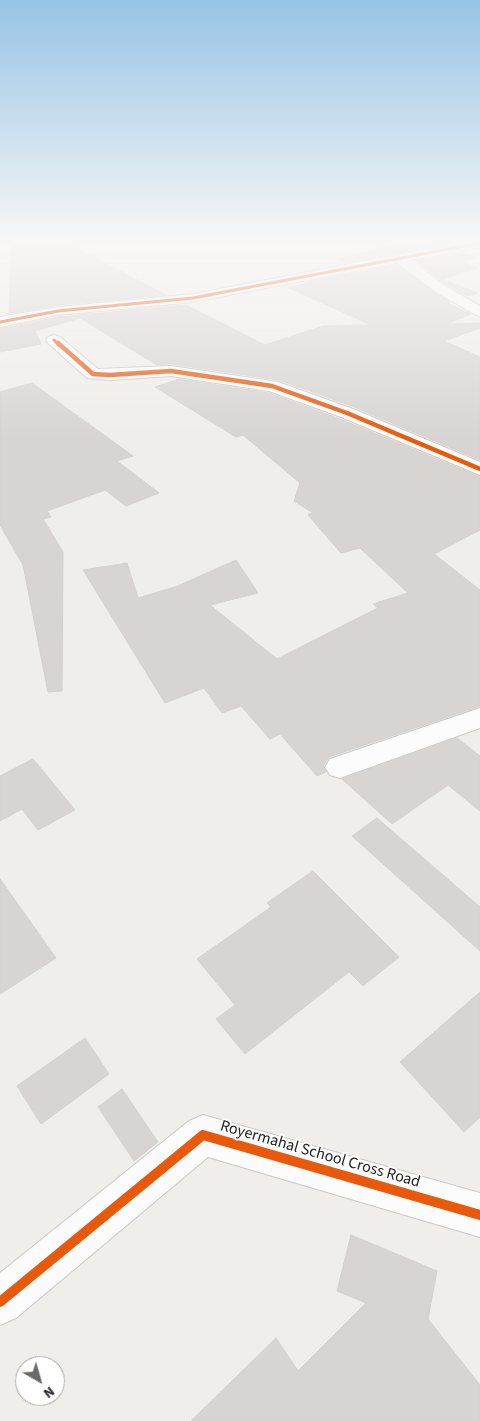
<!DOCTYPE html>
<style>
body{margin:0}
#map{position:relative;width:480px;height:1421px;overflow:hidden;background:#f0eeeb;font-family:"Source Sans 3",sans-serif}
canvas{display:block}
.north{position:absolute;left:15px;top:1356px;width:50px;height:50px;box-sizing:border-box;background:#fff;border:1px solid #a7a7a7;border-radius:50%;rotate:142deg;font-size:14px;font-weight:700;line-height:20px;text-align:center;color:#222}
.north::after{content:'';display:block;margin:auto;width:18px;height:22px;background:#6a6968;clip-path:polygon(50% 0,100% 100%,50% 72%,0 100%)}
</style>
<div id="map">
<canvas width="480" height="1421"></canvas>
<div class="north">N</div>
</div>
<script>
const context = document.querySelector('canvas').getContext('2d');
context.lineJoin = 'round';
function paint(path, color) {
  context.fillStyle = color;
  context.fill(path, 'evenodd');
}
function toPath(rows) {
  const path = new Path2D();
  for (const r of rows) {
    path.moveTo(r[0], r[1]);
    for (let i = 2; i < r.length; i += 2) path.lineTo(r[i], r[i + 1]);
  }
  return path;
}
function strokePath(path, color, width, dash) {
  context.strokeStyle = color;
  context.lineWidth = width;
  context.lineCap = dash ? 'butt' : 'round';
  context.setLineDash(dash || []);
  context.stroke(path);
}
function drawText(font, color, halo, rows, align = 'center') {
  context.font = font + ' "Source Sans 3",sans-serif';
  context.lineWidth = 4;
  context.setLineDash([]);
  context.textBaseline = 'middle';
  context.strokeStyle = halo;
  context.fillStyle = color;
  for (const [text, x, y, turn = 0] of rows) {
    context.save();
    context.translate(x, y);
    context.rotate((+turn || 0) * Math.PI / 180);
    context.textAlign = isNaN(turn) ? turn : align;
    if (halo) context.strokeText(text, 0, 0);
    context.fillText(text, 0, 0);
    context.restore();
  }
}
const building = toPath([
 [12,240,61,240,166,295,58,305,6,314,9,313,12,240],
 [412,240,425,240,439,245,346,263,338,259,412,240],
 [461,253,475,258,462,262,478,268,442,279,478,293,467,296,448,285,416,261,461,253],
 [397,265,436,294,450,302,447,303,471,314,446,324,479,323,480,328,444,341,480,357,480,460,354,407,279,380,171,364,157,365,80,318,35,331,41,344,0,352,0,329,58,317,186,305,265,345,323,326,371,325,289,288,317,280,397,265],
 [179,379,269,393,340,419,480,477,480,530,434,554,480,590,480,706,329,757,323,766,326,772,317,776,280,734,270,739,241,706,222,713,204,688,165,703,83,570,127,563,138,598,178,586,236,560,258,593,210,605,277,659,378,608,373,604,408,593,360,548,341,553,308,515,313,513,294,501,300,483,243,435,236,437,155,387,179,379],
 [32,383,133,456,117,461,159,493,126,506,105,490,47,511,51,517,43,519,63,552,62,691,48,692,23,565,0,525,0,392,32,383],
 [457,738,480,756,480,811,448,785,392,824,342,779,457,738],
 [33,759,75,810,38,830,22,809,0,821,0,776,33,759],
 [377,818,480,907,480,951,352,836,377,818],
 [313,871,399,957,363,986,349,972,245,1054,216,1019,235,1005,197,959,271,907,267,903,313,871],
 [0,879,56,958,0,994,0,879],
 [480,992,480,1117,464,1132,400,1062,480,992],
 [85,1038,109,1074,41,1124,17,1086,85,1038],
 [122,1089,158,1142,134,1161,98,1107,122,1089],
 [351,1235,437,1271,428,1319,480,1385,480,1421,191,1421,276,1338,298,1371,366,1303,337,1291,351,1235]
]);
paint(building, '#d7d4d2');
strokePath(building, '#d3d0cc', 1);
const minor = toPath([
 [475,240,480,240,480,247,411,260,447,287,480,306,480,317,437,293,397,263,193,302,58,315,0,327,0,317,58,307,193,294,475,240],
 [54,335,60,337,98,369,171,366,278,382,353,409,480,462,480,475,341,417,269,391,171,376,110,380,87,378,48,343,46,340,48,337,54,335],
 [480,708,480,728,340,778,330,775,325,767,330,759,480,708],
 [203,1115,480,1193,480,1237,208,1157,16,1318,0,1325,0,1273,189,1121,203,1115]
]);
strokePath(minor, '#c9c8c7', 2);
strokePath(toPath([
 [67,240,94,284]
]), '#dccecd', 2, [1, 1]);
paint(minor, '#fdfcfc');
strokePath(toPath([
 [0,322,58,311,193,298,480,243],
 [54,340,59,345]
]), '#e8590c', 3);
strokePath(toPath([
 [58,343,93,374,110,375,171,371,272,386,347,413,480,469]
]), '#e8590c', 4.5);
strokePath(toPath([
 [0,1302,203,1135,480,1215]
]), '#e8590c', 10);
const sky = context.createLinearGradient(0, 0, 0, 439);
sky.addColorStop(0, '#97c4e6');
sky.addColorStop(0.55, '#f8f7f6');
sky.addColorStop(1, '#f8f7f600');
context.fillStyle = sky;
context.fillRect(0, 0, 480, 439);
drawText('16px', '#222', '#fff', [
 ["Royermahal School Cross Road",320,1155,16]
]);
</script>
